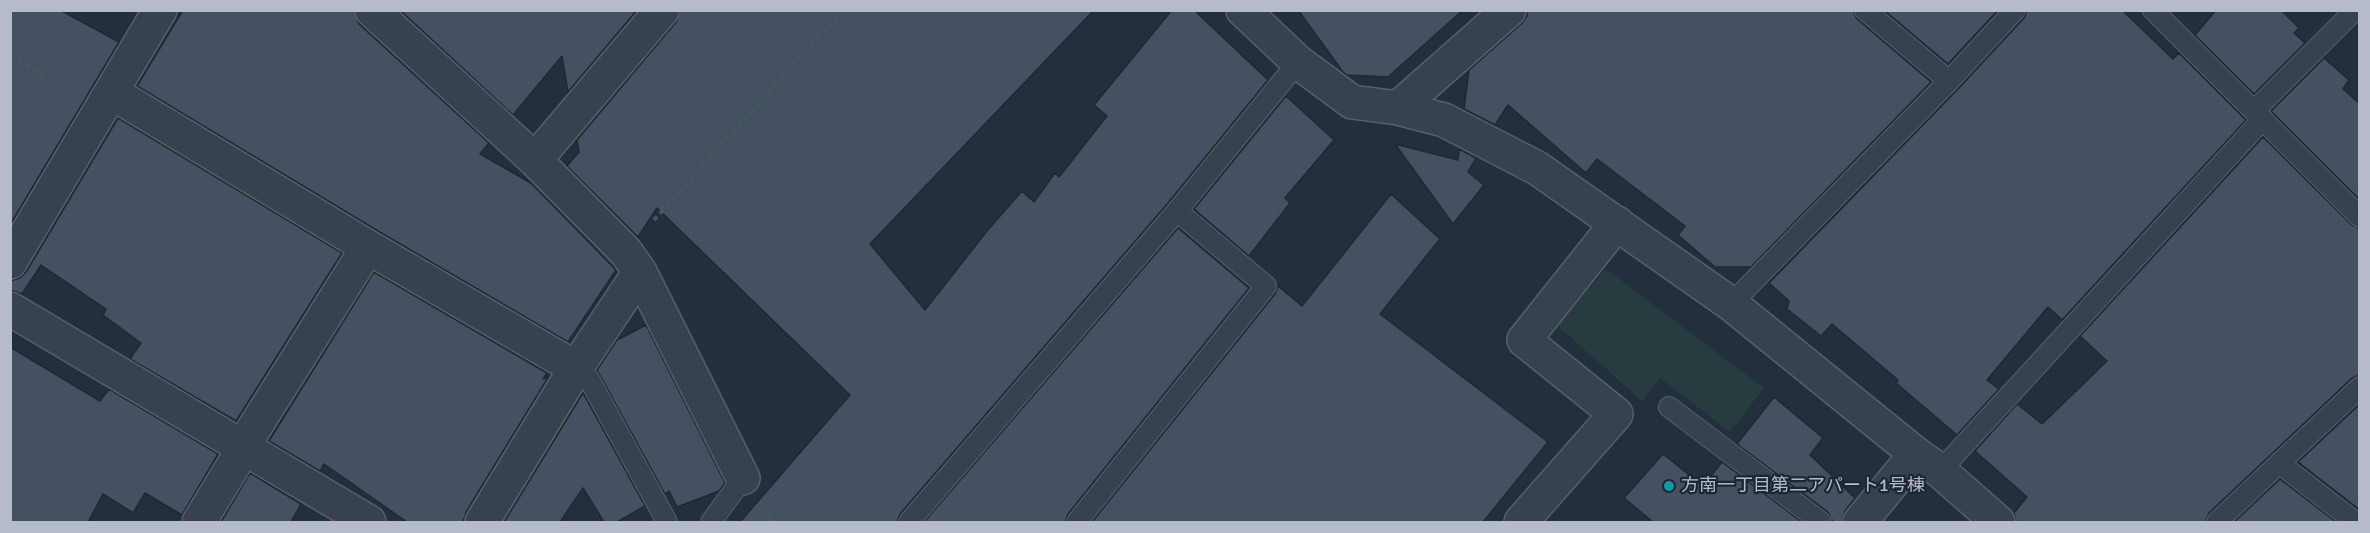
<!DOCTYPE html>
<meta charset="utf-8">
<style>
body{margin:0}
#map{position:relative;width:2370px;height:533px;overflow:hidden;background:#242f3e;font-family:Signika,sans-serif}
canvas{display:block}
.frame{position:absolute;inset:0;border:12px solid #b4bcc9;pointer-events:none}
</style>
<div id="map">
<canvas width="2370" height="533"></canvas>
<div class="frame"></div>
</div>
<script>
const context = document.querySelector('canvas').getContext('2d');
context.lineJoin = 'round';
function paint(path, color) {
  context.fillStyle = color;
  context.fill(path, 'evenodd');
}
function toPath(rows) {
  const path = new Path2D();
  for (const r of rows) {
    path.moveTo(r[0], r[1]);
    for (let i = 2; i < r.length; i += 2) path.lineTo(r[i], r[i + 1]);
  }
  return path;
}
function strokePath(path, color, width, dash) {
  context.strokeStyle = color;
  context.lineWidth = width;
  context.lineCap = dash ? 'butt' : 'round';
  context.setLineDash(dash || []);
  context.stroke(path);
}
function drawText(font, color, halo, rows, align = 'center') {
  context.font = font + ' Signika,"Noto Sans JP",sans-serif';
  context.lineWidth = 4.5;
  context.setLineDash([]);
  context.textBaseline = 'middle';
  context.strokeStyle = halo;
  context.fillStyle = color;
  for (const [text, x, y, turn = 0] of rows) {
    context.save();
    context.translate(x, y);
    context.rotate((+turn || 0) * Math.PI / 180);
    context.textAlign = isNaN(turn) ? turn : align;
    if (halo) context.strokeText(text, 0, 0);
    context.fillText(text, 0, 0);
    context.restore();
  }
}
paint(toPath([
 [1606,269,1764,388,1730,432,1660,378,1642,401,1557,325]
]), '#263c3f');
const building = toPath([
 [10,10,60,10,119,42,10,225,10,10],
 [183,10,354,10,359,24,489,143,480,154,531,183,616,270,568,342,378,231,137,86,183,10],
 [400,10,637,10,568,92,562,56,513,115,400,10],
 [680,10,1094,10,870,244,925,310,987,231,1022,191,1034,202,1055,173,1059,177,1107,116,1094,105,1172,10,1194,10,1268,80,1168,203,900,514,897,522,740,522,850,395,657,208,638,237,567,166,579,152,577,140,676,22,680,10],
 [1298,10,1463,10,1388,77,1347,75,1343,72,1298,10],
 [1527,10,1853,10,1857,19,1931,82,1751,267,1715,267,1678,235,1685,226,1597,159,1586,173,1508,105,1495,125,1464,109,1469,70,1521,24,1527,16,1527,10],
 [1884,10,1998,10,1948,64,1884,10],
 [2027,10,2122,10,2173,59,2179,53,2246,120,2062,320,2048,307,1987,380,1999,389,1957,435,1896,383,1898,380,1832,324,1821,336,1787,309,1789,301,1769,283,1958,89,2024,18,2027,10],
 [2216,10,2281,10,2299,28,2294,33,2305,43,2254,94,2195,35,2216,10],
 [2324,58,2349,80,2343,89,2360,104,2360,200,2271,111,2324,58],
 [1286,96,1334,140,1285,198,1290,203,1249,256,1194,209,1286,96],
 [118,118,342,253,236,421,130,359,141,343,103,315,106,309,41,265,22,294,10,290,10,281,20,278,26,272,118,118],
 [2263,137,2352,225,2360,229,2360,375,2352,378,2209,513,2205,522,2016,522,2014,513,2027,497,1975,451,2017,404,2042,424,2107,361,2080,336,2263,137],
 [1395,144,1458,160,1459,149,1476,158,1468,172,1484,185,1453,224,1395,144],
 [1391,194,1440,239,1380,314,1548,442,1483,522,1092,522,1275,294,1278,286,1302,306,1391,194],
 [1178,228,1249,288,1068,514,1065,522,924,522,1178,228],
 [374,272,547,373,543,379,549,376,466,512,463,522,407,522,324,464,320,471,269,441,374,272],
 [646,325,725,483,719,491,677,507,669,491,665,494,597,370,617,340,646,325],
 [10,347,100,401,109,389,218,454,182,515,145,493,133,513,103,494,88,522,10,522,10,347],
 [583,393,645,506,617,522,604,522,583,488,560,522,504,522,583,393],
 [1774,397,1823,438,1810,455,1855,498,1845,511,1842,522,1833,522,1828,512,1737,444,1774,397],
 [2360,404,2360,510,2298,462,2360,404],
 [1663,454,1703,486,1722,462,1802,522,1653,522,1624,498,1663,454],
 [250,473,301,504,291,522,221,522,250,473],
 [2280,479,2336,522,2234,522,2280,479]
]);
paint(building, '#455162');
strokePath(building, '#1f2835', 1.5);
const lane = toPath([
 [1865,10,1949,81],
 [2153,10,2360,217],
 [2254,111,2355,10],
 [1731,304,1949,81,2015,10],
 [576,368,589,379,667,522],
 [1669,407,1821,522],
 [2279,463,2355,522],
 [1940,471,2263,119],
 [711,522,743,478],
 [909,522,1177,211,1298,62],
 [1077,522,1266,286,1177,211],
 [2217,522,2360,387]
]);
const street = toPath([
 [372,10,535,160,626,252,640,272,743,478],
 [1243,10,1298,62,1352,102,1398,108,1444,120,1537,168,1731,304,1916,454,1940,471,1998,522],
 [111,92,368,247,576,368],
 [1398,108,1509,10],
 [535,160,662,10],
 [10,262,160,10],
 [10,309,369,522],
 [199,522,244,448,253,430,368,247],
 [482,522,576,368,640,272],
 [1521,522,1616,414,1524,340,1617,223],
 [1860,522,1916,454]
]);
strokePath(lane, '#565f6c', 22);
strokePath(street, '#565f6c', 36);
strokePath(toPath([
 [10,55,64,88],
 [2109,215,2120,225],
 [654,220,843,10],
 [767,513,773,522]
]), '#44595c', 4, [4.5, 4.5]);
strokePath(lane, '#38414e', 20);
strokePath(street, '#38414e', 33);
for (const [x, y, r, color] of [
 [1669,486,6,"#0f9aa8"]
]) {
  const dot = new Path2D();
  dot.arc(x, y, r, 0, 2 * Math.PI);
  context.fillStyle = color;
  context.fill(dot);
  strokePath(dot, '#1d2633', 2);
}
drawText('18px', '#b4bcc9', '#1d2633', [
 ["方南一丁目第二アパート1号棟",1681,486]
], 'left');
</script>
